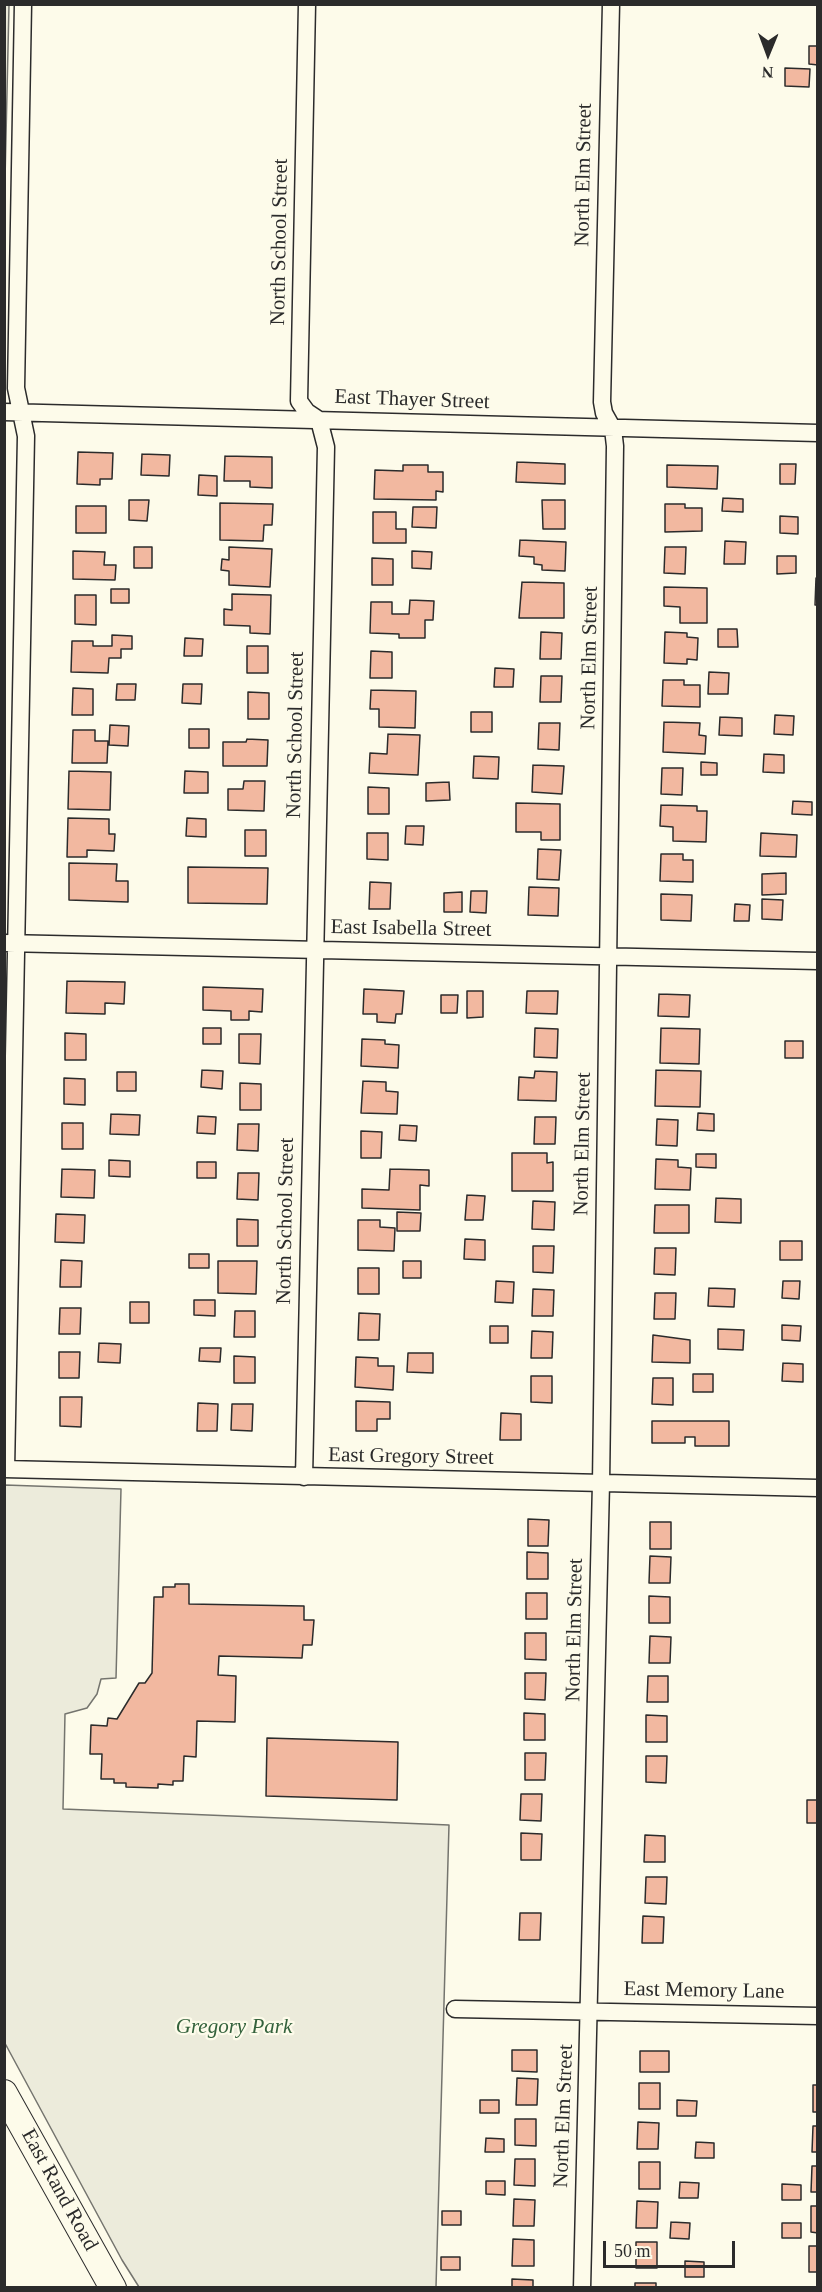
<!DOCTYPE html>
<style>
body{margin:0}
#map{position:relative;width:822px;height:2292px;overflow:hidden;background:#fdfbea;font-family:"Times New Roman",serif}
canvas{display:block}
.frame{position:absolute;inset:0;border:6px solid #2b2b2b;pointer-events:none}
.north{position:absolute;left:738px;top:24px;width:60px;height:60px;-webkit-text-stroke:4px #fdfbea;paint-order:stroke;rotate:181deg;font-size:16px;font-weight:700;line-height:24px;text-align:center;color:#2b2b2b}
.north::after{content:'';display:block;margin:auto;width:21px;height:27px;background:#2b2b2b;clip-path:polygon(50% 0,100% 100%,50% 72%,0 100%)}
.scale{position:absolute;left:603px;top:2241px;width:132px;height:27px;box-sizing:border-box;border:3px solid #2b2b2b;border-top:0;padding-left:8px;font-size:18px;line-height:21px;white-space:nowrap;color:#2b2b2b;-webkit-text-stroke:4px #fdfbea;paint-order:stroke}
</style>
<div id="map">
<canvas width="822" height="2292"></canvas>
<div class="frame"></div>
<div class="north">N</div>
<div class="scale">50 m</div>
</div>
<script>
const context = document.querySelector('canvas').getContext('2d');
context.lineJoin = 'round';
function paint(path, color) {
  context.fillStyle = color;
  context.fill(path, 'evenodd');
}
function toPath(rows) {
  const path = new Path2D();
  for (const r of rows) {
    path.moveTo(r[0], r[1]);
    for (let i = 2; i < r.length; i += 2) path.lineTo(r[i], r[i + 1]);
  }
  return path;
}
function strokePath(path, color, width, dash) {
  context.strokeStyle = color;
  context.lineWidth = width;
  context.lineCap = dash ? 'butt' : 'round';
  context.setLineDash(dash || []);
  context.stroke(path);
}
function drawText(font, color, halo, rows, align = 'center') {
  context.font = font + ' "Times New Roman",serif';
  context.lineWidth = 4.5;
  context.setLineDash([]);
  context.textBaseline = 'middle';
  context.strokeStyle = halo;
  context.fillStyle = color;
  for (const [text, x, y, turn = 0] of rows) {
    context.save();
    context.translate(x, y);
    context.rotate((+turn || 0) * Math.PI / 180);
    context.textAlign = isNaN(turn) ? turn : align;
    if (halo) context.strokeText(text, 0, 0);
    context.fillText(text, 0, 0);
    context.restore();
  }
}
const green = toPath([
 [9,4,9,5,5,180,4,5,9,4],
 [5,1485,121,1489,116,1678,101,1679,97,1694,87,1708,65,1714,63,1809,449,1825,436,2287,139,2287,122,2260,7,2047,4,2042,5,1485]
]);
paint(green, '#ecebdb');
strokePath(green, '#74746e', 1.5);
const building = toPath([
 [809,46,818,46,818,65,809,64,809,46],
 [785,68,810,69,809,87,785,86,785,68],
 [78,452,113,453,112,479,100,479,100,485,77,484,78,452],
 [142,454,170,455,169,476,141,475,142,454],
 [225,456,272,457,272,488,250,487,250,481,224,481,225,456],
 [517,462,565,464,565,484,516,482,517,462],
 [780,464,796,464,795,484,780,484,780,464],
 [403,465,428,465,428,472,443,472,443,492,436,491,436,500,374,499,375,470,403,471,403,465],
 [667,465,718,466,717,489,667,487,667,465],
 [199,475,217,476,217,496,198,495,199,475],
 [723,498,743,499,743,512,722,511,723,498],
 [129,500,149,500,147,521,129,520,129,500],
 [542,500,565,500,565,529,543,529,542,500],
 [220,503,273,504,272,525,264,525,263,541,220,540,220,503],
 [665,504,685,504,685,508,702,508,702,531,665,532,665,504],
 [76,506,106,506,106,533,76,533,76,506],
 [413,507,437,507,436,528,412,527,413,507],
 [373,512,396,512,396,529,406,529,406,543,373,543,373,512],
 [780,516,798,517,798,534,780,533,780,516],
 [520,540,566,542,565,571,542,570,542,565,534,564,534,557,519,556,520,540],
 [725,541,746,542,745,564,724,564,725,541],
 [134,547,152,547,152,568,134,568,134,547],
 [229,547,272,549,270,587,229,585,229,571,221,570,222,559,229,560,229,547],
 [665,547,686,547,685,574,664,573,665,547],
 [73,551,105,552,104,565,116,565,115,580,73,579,73,551],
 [412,551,432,552,431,569,412,568,412,551],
 [777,556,796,556,796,573,777,574,777,556],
 [372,558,393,559,393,585,372,585,372,558],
 [816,578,818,578,818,605,815,605,816,578],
 [522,582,564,583,564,618,519,618,522,582],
 [664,587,707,588,707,623,680,623,680,607,664,606,664,587],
 [111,589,129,589,129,603,111,603,111,589],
 [232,594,271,595,270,634,250,633,250,626,224,625,224,609,232,610,232,594],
 [75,595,96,595,96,625,75,624,75,595],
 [410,600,434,601,433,620,425,620,425,638,399,638,399,634,370,633,371,602,392,602,392,614,409,614,410,600],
 [718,629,737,629,738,647,718,647,718,629],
 [541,632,562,633,561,659,540,659,541,632],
 [665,632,687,633,687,637,698,638,697,660,687,659,687,664,664,663,665,632],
 [112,635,132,636,132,649,121,649,121,658,109,658,108,673,71,672,72,641,93,641,93,646,112,646,112,635],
 [185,638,203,639,202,656,184,656,185,638],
 [247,646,268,646,268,673,247,673,247,646],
 [371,651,392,652,392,678,370,678,371,651],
 [495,668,514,669,513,687,494,687,495,668],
 [709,672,729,673,728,694,708,694,709,672],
 [541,676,562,676,561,702,540,702,541,676],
 [663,680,684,680,684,685,700,685,700,707,662,706,663,680],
 [117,684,136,684,135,700,116,700,117,684],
 [183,684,202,684,201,704,182,703,183,684],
 [73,688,93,689,93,715,72,715,73,688],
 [371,690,416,691,415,728,379,727,379,709,370,709,371,690],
 [248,692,269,693,269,719,248,719,248,692],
 [471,712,492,712,492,732,471,732,471,712],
 [775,715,794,716,793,735,774,734,775,715],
 [720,717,742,718,742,736,719,735,720,717],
 [664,722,700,723,699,735,706,736,705,754,663,752,664,722],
 [539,723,560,723,559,750,538,749,539,723],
 [110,725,129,726,128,746,109,745,110,725],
 [189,729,209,729,209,748,189,748,189,729],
 [73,730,95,730,95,741,108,741,107,763,72,763,73,730],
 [388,734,420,735,418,775,369,773,370,753,387,754,388,734],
 [247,739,268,740,267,766,223,766,223,742,246,742,247,739],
 [764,754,784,755,784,773,763,772,764,754],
 [474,756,499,757,498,779,473,778,474,756],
 [701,762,717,763,717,775,701,775,701,762],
 [533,765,564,766,562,794,532,792,533,765],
 [662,768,683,768,682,795,661,794,662,768],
 [69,771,111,772,110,810,68,809,69,771],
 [185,771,208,772,208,793,184,793,185,771],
 [244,781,265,781,264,811,228,810,228,789,243,789,244,781],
 [449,782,450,800,426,801,426,783,449,782],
 [368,787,389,788,389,814,368,814,368,787],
 [793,801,812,802,812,815,792,814,793,801],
 [516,803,560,804,560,840,541,840,541,832,516,832,516,803],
 [661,805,697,806,697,811,707,811,706,842,673,841,673,827,660,826,661,805],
 [68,818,109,819,109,834,115,834,114,851,87,850,87,857,67,857,68,818],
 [187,818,206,819,206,837,186,836,187,818],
 [406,826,424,826,423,845,405,844,406,826],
 [245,830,266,830,266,856,245,856,245,830],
 [367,833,388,833,388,860,367,859,367,833],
 [761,833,797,835,796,857,760,856,761,833],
 [538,849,561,850,559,880,537,879,538,849],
 [661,854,683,854,683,860,693,860,693,882,660,881,661,854],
 [69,863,117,864,116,881,128,881,128,902,69,900,69,863],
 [188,867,268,868,267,904,188,903,188,867],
 [786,873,786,894,762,895,762,874,786,873],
 [370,882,391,883,390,909,369,909,370,882],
 [529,887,559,888,558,916,528,915,529,887],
 [471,891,487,891,486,913,470,912,471,891],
 [462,892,462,912,444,912,444,893,462,892],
 [661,894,692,895,691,921,661,920,661,894],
 [762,899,783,900,782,920,762,919,762,899],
 [735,904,750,905,749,921,734,921,735,904],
 [67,981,125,982,124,1004,105,1003,105,1014,66,1013,67,981],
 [203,987,263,989,262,1012,249,1011,249,1020,231,1020,231,1011,203,1010,203,987],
 [364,989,404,991,402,1014,396,1014,395,1023,377,1022,377,1014,363,1014,364,989],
 [467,991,483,991,483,1017,467,1018,467,991],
 [527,991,558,991,557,1014,526,1013,527,991],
 [659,994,690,995,689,1017,658,1016,659,994],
 [441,995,458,995,457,1013,441,1013,441,995],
 [203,1028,221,1028,221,1044,203,1044,203,1028],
 [535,1028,558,1029,557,1058,534,1057,535,1028],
 [661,1028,700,1029,699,1064,660,1063,661,1028],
 [65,1033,86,1034,86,1060,65,1060,65,1033],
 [239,1034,261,1034,260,1064,239,1063,239,1034],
 [362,1039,385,1040,385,1044,399,1045,398,1068,361,1066,362,1039],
 [785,1041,803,1041,803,1058,785,1058,785,1041],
 [202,1070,223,1071,222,1089,201,1087,202,1070],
 [656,1070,701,1071,700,1107,655,1106,656,1070],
 [535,1071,557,1072,556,1101,518,1100,519,1077,534,1078,535,1071],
 [117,1072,136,1072,136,1091,117,1091,117,1072],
 [64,1078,85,1079,85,1105,64,1104,64,1078],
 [363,1081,386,1082,386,1091,398,1092,397,1114,361,1113,363,1081],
 [240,1083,261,1084,261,1110,240,1110,240,1083],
 [698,1113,714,1114,714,1131,697,1130,698,1113],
 [111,1114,140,1115,139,1135,110,1134,111,1114],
 [198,1116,216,1117,215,1134,197,1133,198,1116],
 [535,1117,556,1117,555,1144,534,1144,535,1117],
 [657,1119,678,1120,677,1146,656,1145,657,1119],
 [62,1123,83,1123,83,1149,62,1149,62,1123],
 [238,1124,259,1124,258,1151,237,1150,238,1124],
 [400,1125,417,1126,416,1141,399,1140,400,1125],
 [361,1131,382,1132,381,1158,361,1158,361,1131],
 [512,1153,547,1153,547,1163,553,1162,553,1191,512,1191,512,1153],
 [696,1154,716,1154,716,1168,696,1167,696,1154],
 [656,1159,678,1160,678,1167,691,1168,690,1190,655,1189,656,1159],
 [109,1160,130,1161,130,1177,109,1176,109,1160],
 [197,1162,216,1162,216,1178,197,1178,197,1162],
 [62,1169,95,1170,94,1198,61,1197,62,1169],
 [390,1169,429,1170,429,1186,420,1185,420,1210,362,1208,362,1189,389,1190,390,1169],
 [238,1173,259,1173,258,1200,237,1199,238,1173],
 [467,1195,485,1196,483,1220,465,1220,467,1195],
 [716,1198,741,1199,741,1223,715,1222,716,1198],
 [533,1201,555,1202,554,1230,532,1229,533,1201],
 [655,1205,689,1205,689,1233,654,1233,655,1205],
 [397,1212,421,1213,420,1231,397,1231,397,1212],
 [56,1214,85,1215,84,1243,55,1242,56,1214],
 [237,1219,258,1220,258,1246,237,1246,237,1219],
 [358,1220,380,1220,380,1227,395,1228,394,1251,358,1250,358,1220],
 [465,1239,485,1240,485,1260,464,1259,465,1239],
 [780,1241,802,1241,802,1260,780,1260,780,1241],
 [533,1246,554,1246,553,1273,533,1272,533,1246],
 [655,1248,676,1248,675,1275,654,1274,655,1248],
 [189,1254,209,1254,209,1268,189,1268,189,1254],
 [61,1260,82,1261,81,1287,60,1287,61,1260],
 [218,1261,257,1261,256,1294,218,1293,218,1261],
 [403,1261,421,1261,421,1278,403,1278,403,1261],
 [358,1268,379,1268,379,1294,358,1294,358,1268],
 [496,1281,514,1282,513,1303,495,1302,496,1281],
 [783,1281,800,1281,799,1299,782,1298,783,1281],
 [709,1288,735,1289,734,1307,708,1306,709,1288],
 [533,1289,554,1290,553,1316,532,1316,533,1289],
 [655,1293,676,1293,675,1319,654,1319,655,1293],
 [194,1300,215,1300,215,1316,194,1315,194,1300],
 [130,1302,149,1302,149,1323,130,1323,130,1302],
 [60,1308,81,1308,80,1334,59,1334,60,1308],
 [235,1311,255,1311,255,1337,234,1337,235,1311],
 [359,1313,380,1314,379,1340,358,1340,359,1313],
 [782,1325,801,1326,800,1341,782,1340,782,1325],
 [490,1326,508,1326,508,1343,490,1343,490,1326],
 [718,1329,744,1330,743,1350,718,1349,718,1329],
 [532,1331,553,1332,552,1358,531,1358,532,1331],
 [653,1335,690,1340,690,1363,652,1362,653,1335],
 [99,1343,121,1344,120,1363,98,1362,99,1343],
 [200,1348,221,1348,220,1362,199,1361,200,1348],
 [59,1352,80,1352,79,1378,59,1378,59,1352],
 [408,1353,433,1353,433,1373,407,1372,408,1353],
 [234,1356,255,1357,255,1383,234,1383,234,1356],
 [356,1357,378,1358,378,1366,394,1366,393,1390,355,1387,356,1357],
 [783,1363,803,1364,803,1382,782,1381,783,1363],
 [693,1374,713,1374,713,1392,693,1392,693,1374],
 [531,1376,552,1376,552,1403,531,1402,531,1376],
 [653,1378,673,1378,673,1405,652,1404,653,1378],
 [60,1397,82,1397,81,1427,60,1426,60,1397],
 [356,1401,390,1402,390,1419,377,1419,377,1431,356,1431,356,1401],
 [198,1403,218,1404,217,1431,197,1431,198,1403],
 [232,1404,253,1404,252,1431,231,1430,232,1404],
 [501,1413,521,1414,521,1440,500,1440,501,1413],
 [652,1421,729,1421,729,1446,695,1446,695,1437,685,1437,685,1443,652,1443,652,1421],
 [528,1519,549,1520,548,1546,528,1546,528,1519],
 [650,1522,671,1522,671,1549,650,1549,650,1522],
 [527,1552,548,1553,548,1579,527,1579,527,1552],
 [650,1556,671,1557,670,1583,649,1583,650,1556],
 [175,1584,189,1584,189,1604,304,1606,304,1620,314,1620,312,1645,303,1645,302,1658,219,1656,218,1675,236,1676,235,1722,197,1721,196,1757,184,1756,183,1781,173,1781,173,1785,158,1784,158,1788,126,1787,126,1783,114,1783,114,1779,101,1779,102,1754,90,1754,91,1725,107,1726,108,1718,117,1719,139,1683,145,1683,152,1673,154,1597,163,1597,163,1587,175,1587,175,1584],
 [526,1593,547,1593,547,1619,526,1619,526,1593],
 [649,1596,670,1597,670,1623,649,1623,649,1596],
 [525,1633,546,1633,546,1660,525,1659,525,1633],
 [650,1636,671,1637,670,1663,649,1663,650,1636],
 [525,1673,546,1673,545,1700,525,1699,525,1673],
 [648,1676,668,1676,668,1702,647,1702,648,1676],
 [524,1713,545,1714,545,1740,524,1740,524,1713],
 [646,1715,667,1716,667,1742,646,1742,646,1715],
 [267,1738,398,1742,397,1800,266,1796,267,1738],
 [525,1753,546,1753,545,1780,525,1780,525,1753],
 [646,1756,667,1756,666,1783,646,1782,646,1756],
 [521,1794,542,1794,541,1821,520,1820,521,1794],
 [807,1800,818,1800,818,1823,807,1823,807,1800],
 [521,1833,542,1834,541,1860,521,1860,521,1833],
 [645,1835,665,1836,665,1862,644,1862,645,1835],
 [646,1877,667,1877,666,1904,645,1903,646,1877],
 [520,1913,541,1913,540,1940,519,1940,520,1913],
 [643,1916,664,1917,663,1943,642,1943,643,1916],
 [512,2050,537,2050,537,2072,512,2071,512,2050],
 [640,2051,669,2051,669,2072,640,2072,640,2051],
 [517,2078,538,2079,537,2105,516,2105,517,2078],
 [639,2083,660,2083,660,2109,639,2109,639,2083],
 [813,2085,818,2085,818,2112,813,2112,813,2085],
 [480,2100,499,2100,499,2113,480,2113,480,2100],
 [677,2100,697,2101,696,2116,677,2116,677,2100],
 [515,2119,536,2119,536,2146,515,2145,515,2119],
 [638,2122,659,2123,658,2149,637,2149,638,2122],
 [813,2126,818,2126,818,2152,812,2152,813,2126],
 [486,2138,504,2139,504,2152,485,2152,486,2138],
 [696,2142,714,2143,714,2158,695,2158,696,2142],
 [515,2159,535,2159,535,2186,514,2185,515,2159],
 [639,2162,660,2162,660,2189,639,2189,639,2162],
 [812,2166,818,2166,818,2192,811,2192,812,2166],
 [486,2181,505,2181,505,2195,486,2194,486,2181],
 [680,2182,699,2183,698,2198,679,2198,680,2182],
 [782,2184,801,2185,801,2200,782,2200,782,2184],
 [514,2199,535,2200,534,2226,513,2226,514,2199],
 [637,2201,658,2202,657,2228,636,2228,637,2201],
 [811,2206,818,2206,818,2233,811,2232,811,2206],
 [442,2211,461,2211,461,2225,442,2225,442,2211],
 [671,2222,690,2223,689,2239,670,2238,671,2222],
 [782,2223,801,2223,801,2238,782,2238,782,2223],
 [513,2239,534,2240,534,2266,512,2266,513,2239],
 [636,2242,657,2242,657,2268,636,2268,636,2242],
 [809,2246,818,2246,818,2272,809,2272,809,2246],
 [441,2257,460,2257,460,2270,441,2270,441,2257],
 [685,2261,704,2262,704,2277,685,2277,685,2261],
 [512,2279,533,2280,533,2288,512,2288,512,2279],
 [635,2283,656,2283,656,2288,635,2288,635,2283]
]);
paint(building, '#f2b8a0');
strokePath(building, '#2b2b2b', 1.5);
const minor = toPath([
 [4,412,818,433],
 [4,943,818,961],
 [4,1469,818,1488],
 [6,1469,26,436,16,388,23,4],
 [304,1477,326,447,319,420,307,412,299,401,307,4],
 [455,2009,818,2016],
 [582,2288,601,1483,615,446,613,429,604,413,602,402,611,4]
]);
const primary = toPath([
 [4,2093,113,2288]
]);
strokePath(minor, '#2b2b2b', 19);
strokePath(primary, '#2b2b2b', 28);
strokePath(minor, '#fdfbea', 16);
strokePath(primary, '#fdfbea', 26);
drawText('21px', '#2b2b2b', '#fdfbea', [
 ["North Elm Street",584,175,-89],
 ["North School Street",280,242,-89],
 ["East Thayer Street",412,400,2],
 ["North Elm Street",590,658,-89],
 ["North School Street",296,735,-89],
 ["East Isabella Street",411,929,1],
 ["North Elm Street",583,1144,-89],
 ["North School Street",286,1221,-89],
 ["East Gregory Street",411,1457,1],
 ["North Elm Street",575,1630,-89],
 ["East Memory Lane",704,1991,1],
 ["North Elm Street",564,2116,-88],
 ["East Rand Road",59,2190,61]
]);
drawText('italic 21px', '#34623c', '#fdfbea', [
 ["Gregory Park",234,2027]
]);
</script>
